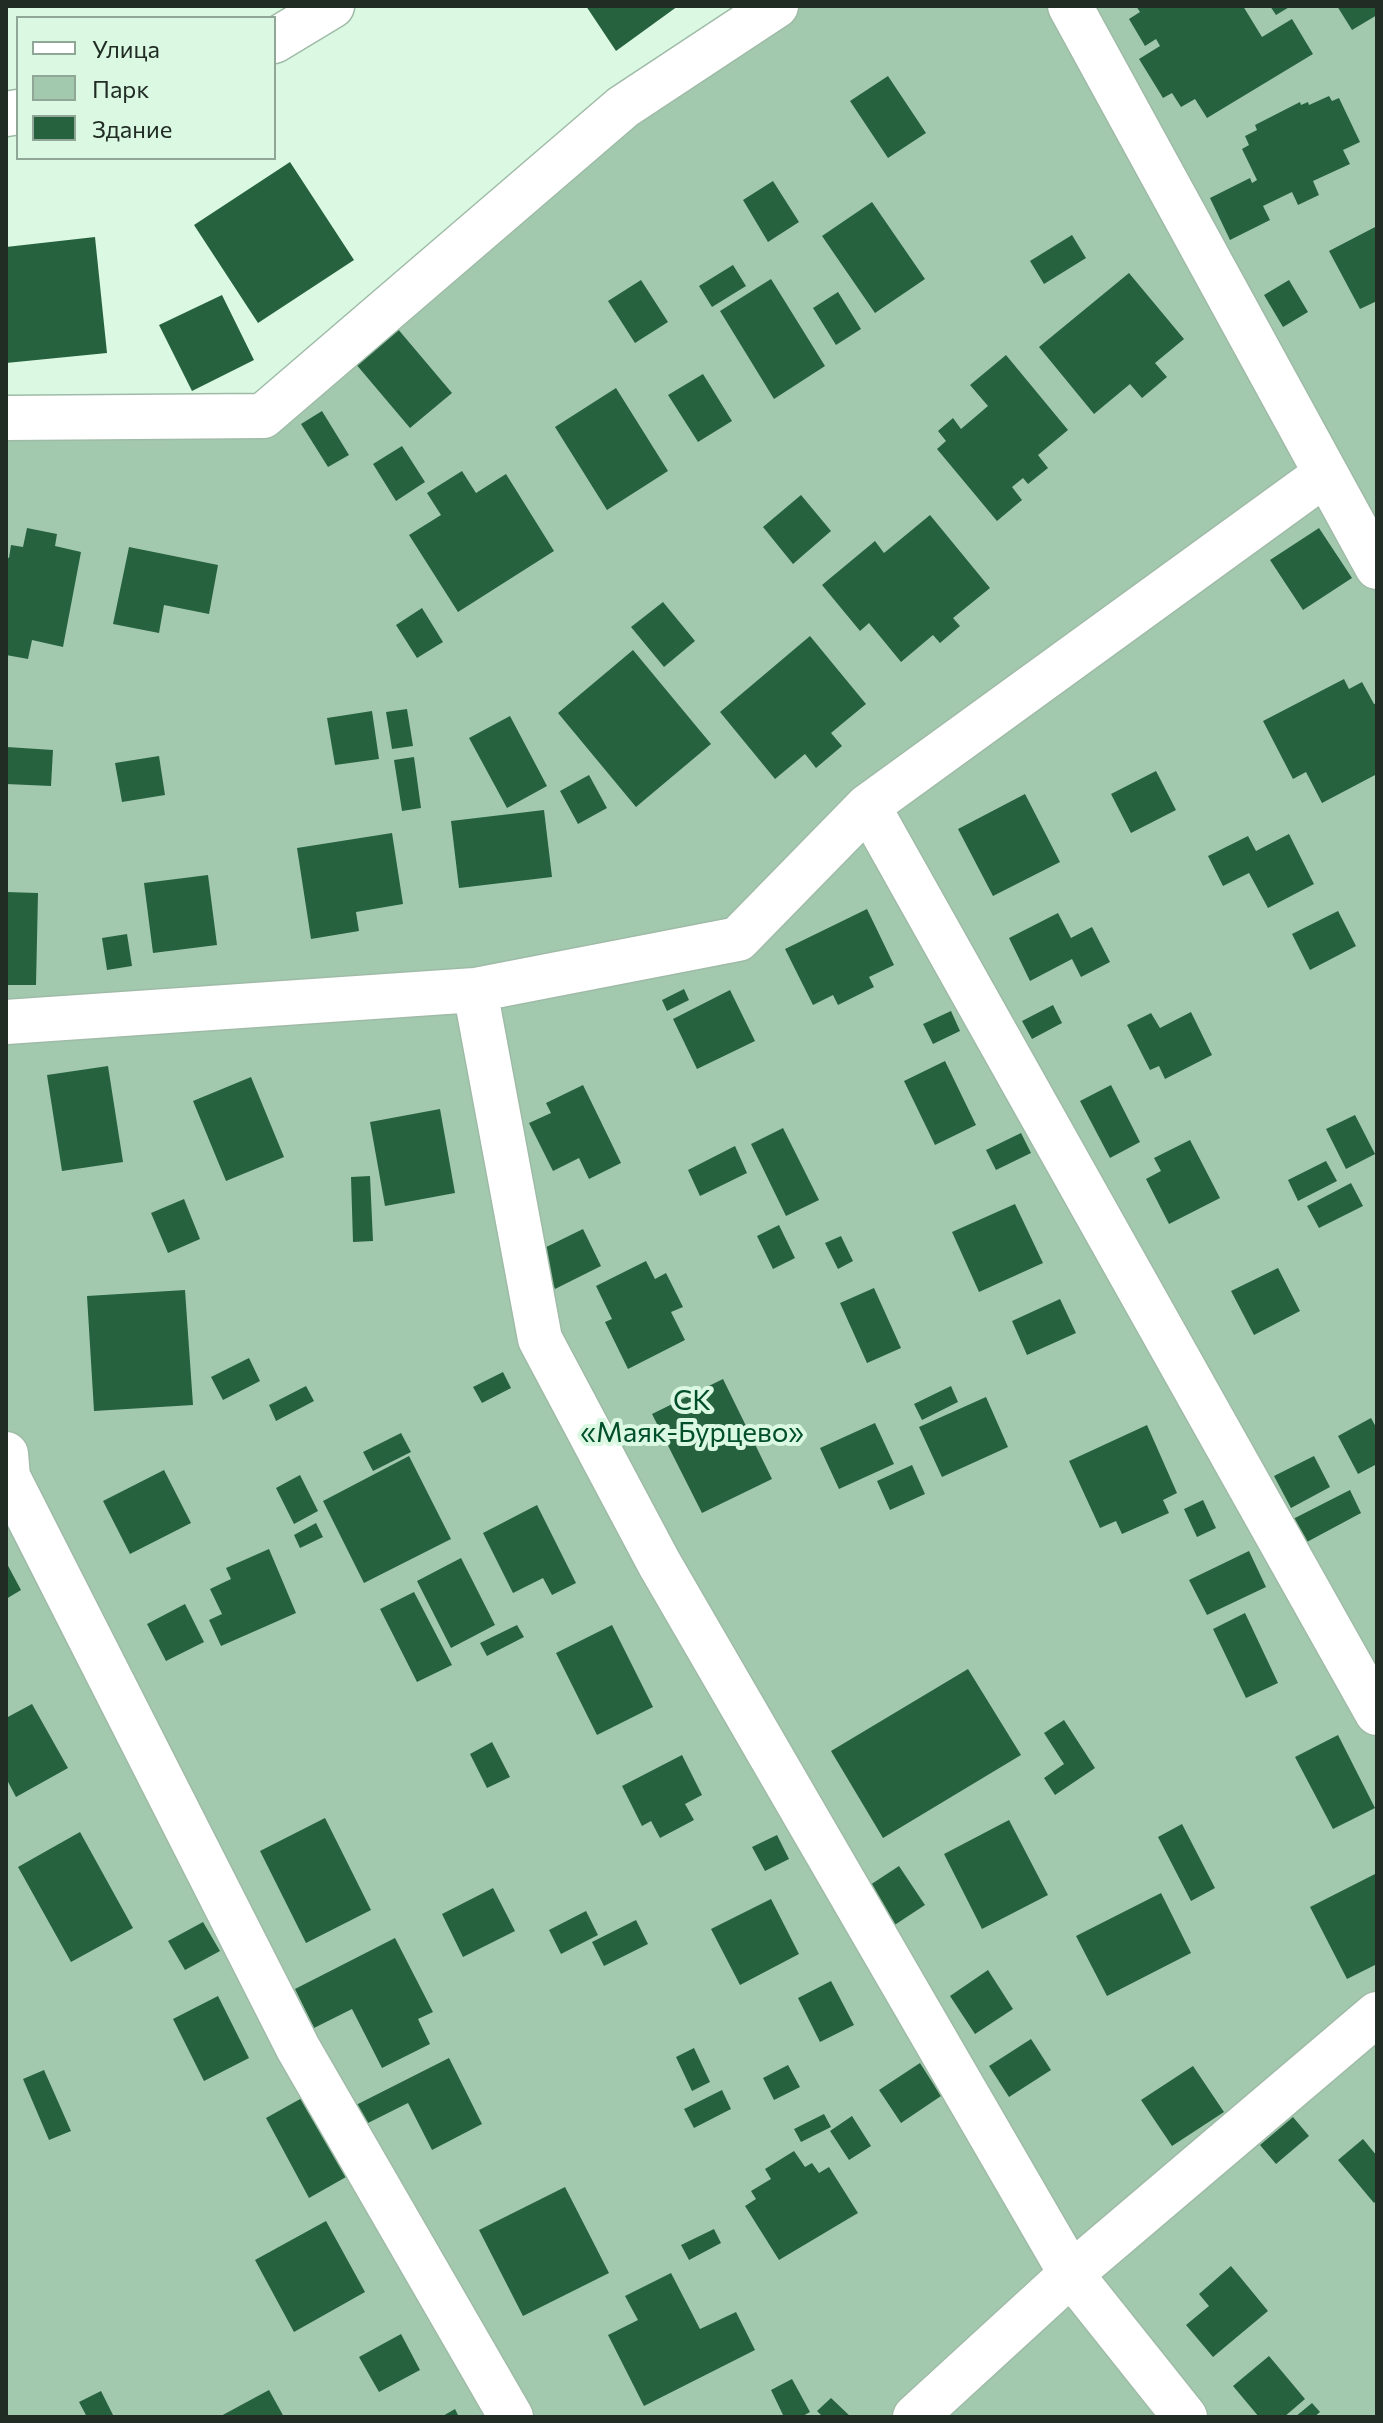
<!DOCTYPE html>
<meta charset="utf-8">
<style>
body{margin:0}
#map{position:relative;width:1383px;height:2423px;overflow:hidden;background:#dbf8e3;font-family:Commissioner,sans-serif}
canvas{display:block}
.frame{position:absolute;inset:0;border:8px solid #202c24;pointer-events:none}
.legend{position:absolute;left:16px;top:16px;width:260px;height:144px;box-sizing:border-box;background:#dbf8e3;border:2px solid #90a697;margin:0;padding:10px 14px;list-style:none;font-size:24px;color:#202c24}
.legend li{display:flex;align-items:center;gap:16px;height:40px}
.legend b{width:40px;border:2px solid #90a697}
</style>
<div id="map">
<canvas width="1383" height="2423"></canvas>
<div class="frame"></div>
<ul class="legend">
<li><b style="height:10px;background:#fff"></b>Улица</li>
<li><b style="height:22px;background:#a2c9ae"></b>Парк</li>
<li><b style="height:22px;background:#27623f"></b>Здание</li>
</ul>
</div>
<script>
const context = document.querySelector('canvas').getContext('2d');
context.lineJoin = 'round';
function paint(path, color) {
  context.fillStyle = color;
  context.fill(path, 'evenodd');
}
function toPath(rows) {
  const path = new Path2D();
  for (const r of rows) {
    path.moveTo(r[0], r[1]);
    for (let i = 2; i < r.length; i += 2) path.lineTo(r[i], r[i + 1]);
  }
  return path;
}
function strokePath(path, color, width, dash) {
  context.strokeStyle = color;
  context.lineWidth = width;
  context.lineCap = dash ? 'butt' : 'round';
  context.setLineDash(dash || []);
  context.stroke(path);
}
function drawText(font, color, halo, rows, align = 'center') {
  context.font = font + ' Commissioner,sans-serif';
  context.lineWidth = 8;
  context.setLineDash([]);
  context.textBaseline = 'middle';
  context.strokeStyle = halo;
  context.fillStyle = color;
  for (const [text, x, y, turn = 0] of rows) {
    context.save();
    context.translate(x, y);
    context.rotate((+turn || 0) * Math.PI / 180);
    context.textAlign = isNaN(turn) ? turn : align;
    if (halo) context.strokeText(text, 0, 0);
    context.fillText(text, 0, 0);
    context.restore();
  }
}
paint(toPath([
 [776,6,1377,6,1377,2417,6,2417,6,418,264,416]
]), '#a2c9ae');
paint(toPath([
 [586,6,678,6,616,51],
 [1136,6,1243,6,1262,37,1292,19,1313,54,1207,118,1195,99,1181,107,1172,93,1163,98,1139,59,1160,46,1156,39,1145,46,1129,19,1140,12],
 [1270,6,1291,6,1276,15],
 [1337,6,1377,6,1377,15,1352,30],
 [888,76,926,133,888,158,850,101],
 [1329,96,1332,101,1339,98,1360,142,1343,150,1350,164,1313,181,1319,195,1298,205,1292,192,1263,206,1270,220,1230,240,1210,198,1250,178,1252,183,1257,180,1242,149,1249,145,1245,136,1257,130,1255,125,1300,102,1301,105,1308,102,1309,105],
 [290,162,354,260,258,323,194,225],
 [773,181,799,222,768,242,743,200],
 [872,202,925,279,875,313,822,236],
 [1377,226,1377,301,1360,309,1329,251],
 [1072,235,1086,258,1044,284,1030,261],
 [95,237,107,353,6,363,6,247],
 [733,265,746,286,712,307,699,286],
 [1129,273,1184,339,1155,363,1167,377,1142,398,1130,384,1094,414,1039,347],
 [771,279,825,366,774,399,720,311],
 [641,280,668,322,635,343,608,301],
 [1289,280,1308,312,1283,327,1264,295],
 [838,292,861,329,836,345,813,308],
 [222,295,254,360,192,391,159,325],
 [397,328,452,393,410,428,355,363],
 [1006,355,1068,430,1038,455,1048,468,1028,484,1023,478,1012,487,1022,500,997,521,937,449,946,441,938,431,953,418,961,429,988,406,970,385],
 [703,374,732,421,698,442,668,395],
 [616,388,668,471,607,510,555,427],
 [322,411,349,455,328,467,301,424],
 [402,446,425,482,396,501,373,464],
 [462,471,476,493,506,474,554,551,458,612,409,535,441,515,427,493],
 [801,495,831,531,793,564,763,527],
 [930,515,990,588,953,618,960,626,940,643,933,635,901,662,869,623,860,631,822,585,875,541,884,553],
 [27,528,57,534,55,546,81,552,63,647,32,640,28,659,6,655,6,557,9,558,11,545,23,547],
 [1319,528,1352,578,1303,610,1270,560],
 [129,547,218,565,209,614,164,605,159,633,113,624],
 [663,602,695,641,664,667,631,627],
 [422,608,443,642,417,658,396,625],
 [810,636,866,704,831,733,842,746,816,768,805,754,775,779,720,712],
 [633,650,711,744,636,807,558,713],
 [1344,679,1349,689,1362,682,1374,704,1377,703,1377,774,1322,803,1306,772,1293,779,1263,721],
 [407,709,413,746,392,749,386,712],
 [372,711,379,759,335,765,327,718],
 [510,716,547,786,507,808,469,738],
 [7,747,53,750,51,786,6,784],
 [159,756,165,795,122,802,115,763],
 [414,757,421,808,402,811,394,760],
 [1156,771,1176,810,1131,833,1111,794],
 [589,775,607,808,578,824,560,791],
 [1025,794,1060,862,993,896,958,829],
 [544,810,552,877,459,888,451,821],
 [392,833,403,904,356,912,359,931,311,939,297,848],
 [1289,834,1314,884,1268,908,1249,873,1223,886,1208,856,1248,836,1256,851],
 [208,875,217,945,153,953,144,883],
 [6,892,38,893,36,985,6,985],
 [867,909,894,965,869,977,874,987,838,1005,833,995,813,1005,785,949],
 [1338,911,1356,946,1310,970,1292,934],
 [1058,913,1071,938,1092,927,1110,962,1081,977,1072,959,1030,981,1009,938],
 [127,934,132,966,107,970,102,938],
 [684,989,689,1000,667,1011,662,1000],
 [730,990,755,1041,697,1069,673,1019],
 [1053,1005,1062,1023,1032,1039,1022,1021],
 [951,1011,960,1031,933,1044,923,1024],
 [1191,1012,1212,1055,1165,1079,1159,1066,1150,1070,1127,1025,1151,1013,1160,1028],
 [945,1061,976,1125,935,1145,904,1081],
 [108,1066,123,1162,62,1171,47,1075],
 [251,1077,284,1157,226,1181,193,1101],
 [583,1085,621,1163,589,1179,579,1158,553,1171,529,1123,551,1113,546,1103],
 [1111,1085,1140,1142,1110,1158,1080,1101],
 [440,1109,455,1193,385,1206,370,1122],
 [1355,1115,1375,1154,1346,1169,1326,1129],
 [783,1128,819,1200,786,1216,751,1144],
 [1021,1133,1031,1153,996,1170,986,1150],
 [1190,1140,1220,1198,1169,1224,1146,1179,1161,1171,1154,1158],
 [735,1146,747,1173,700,1196,688,1170],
 [1326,1161,1337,1181,1298,1201,1288,1180],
 [370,1176,373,1241,353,1242,351,1177],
 [1351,1183,1363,1206,1319,1228,1307,1206],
 [184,1199,200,1239,168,1253,151,1213],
 [1015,1204,1043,1263,979,1292,952,1232],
 [779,1225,795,1258,773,1269,757,1236],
 [583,1229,601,1266,555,1289,536,1252],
 [841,1236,853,1261,838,1269,825,1243],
 [646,1261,655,1279,666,1273,683,1307,671,1312,685,1340,628,1369,605,1322,612,1319,596,1286],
 [1278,1268,1300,1311,1254,1335,1231,1291],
 [874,1288,901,1348,867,1363,840,1303],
 [185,1290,193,1405,94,1411,87,1296],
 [1060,1299,1076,1333,1027,1355,1012,1321],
 [249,1358,260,1381,223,1400,211,1377],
 [503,1372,511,1388,482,1403,473,1387],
 [723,1379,772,1479,702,1513,652,1414],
 [306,1386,314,1401,276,1421,269,1405],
 [951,1386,958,1402,922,1420,914,1404],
 [986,1397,1008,1447,942,1477,919,1427],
 [1371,1418,1377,1429,1377,1464,1358,1474,1338,1436],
 [875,1423,894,1464,839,1489,820,1448],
 [1147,1425,1177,1493,1163,1500,1169,1513,1122,1534,1116,1521,1100,1528,1069,1461],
 [401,1433,411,1452,373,1471,363,1452],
 [409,1456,451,1539,364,1583,323,1501],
 [1314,1456,1330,1487,1291,1508,1274,1476],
 [912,1465,925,1494,890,1510,877,1481],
 [164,1470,191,1523,130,1554,103,1501],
 [300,1475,318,1511,294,1524,276,1488],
 [1350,1490,1361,1513,1305,1543,1293,1519],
 [1203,1500,1216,1528,1197,1537,1184,1509],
 [537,1505,576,1583,552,1595,543,1578,513,1593,483,1533],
 [316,1523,323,1537,300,1548,294,1535],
 [269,1549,296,1613,221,1646,209,1620,222,1614,210,1589,231,1579,226,1568],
 [1249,1551,1266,1587,1207,1615,1189,1580],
 [461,1558,495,1625,451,1648,417,1581],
 [6,1562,21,1590,6,1599],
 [414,1592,452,1665,417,1682,380,1609],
 [185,1604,204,1642,166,1661,147,1624],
 [1245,1613,1278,1683,1246,1698,1213,1629],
 [517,1625,524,1637,487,1656,480,1643],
 [612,1625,653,1707,597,1735,556,1653],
 [968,1669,1021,1755,883,1838,831,1751],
 [32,1704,68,1768,16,1797,6,1778,6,1718],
 [1064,1720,1095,1768,1055,1795,1044,1778,1064,1764,1044,1733],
 [1338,1735,1375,1808,1333,1829,1295,1757],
 [492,1742,510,1777,487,1788,470,1754],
 [682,1755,702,1795,685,1804,694,1820,660,1838,651,1821,642,1826,622,1786],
 [325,1818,371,1910,306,1943,260,1851],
 [1009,1820,1048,1895,982,1929,944,1854],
 [1182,1824,1215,1888,1191,1901,1158,1837],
 [80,1832,133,1928,71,1962,18,1867],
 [777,1835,789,1859,765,1871,752,1847],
 [899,1866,925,1905,890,1928,864,1889],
 [1377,1873,1377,1964,1347,1979,1310,1907],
 [493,1888,515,1931,463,1957,442,1914],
 [1161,1893,1191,1953,1107,1996,1076,1936],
 [771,1899,799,1954,740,1985,711,1929],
 [586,1911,598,1935,561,1954,549,1930],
 [636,1920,648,1944,604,1966,592,1942],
 [203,1922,220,1951,185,1970,168,1941],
 [395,1938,433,2012,418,2019,430,2044,382,2068,352,2009,314,2028,295,1989],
 [988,1970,1013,2009,975,2034,950,1996],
 [831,1981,854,2025,820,2042,798,1998],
 [218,1996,249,2058,204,2081,173,2019],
 [1031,2039,1051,2070,1009,2097,989,2066],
 [694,2048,710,2082,692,2091,676,2057],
 [449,2058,482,2124,432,2150,408,2103,364,2125,354,2106],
 [920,2063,941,2096,901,2123,879,2090],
 [788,2065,800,2087,774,2100,763,2078],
 [1193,2066,1224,2112,1172,2146,1141,2100],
 [44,2070,71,2131,49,2140,23,2079],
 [722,2090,731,2109,694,2128,684,2109],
 [302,2098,346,2177,309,2198,266,2118],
 [824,2114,831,2127,801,2142,794,2129],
 [852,2116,871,2146,849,2160,830,2131],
 [1293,2117,1309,2136,1276,2164,1260,2145],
 [1363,2139,1377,2156,1377,2200,1374,2203,1338,2160],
 [794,2151,805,2167,812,2163,819,2173,829,2167,858,2213,779,2260,745,2206,756,2199,751,2191,771,2179,765,2169],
 [565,2187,609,2273,523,2316,479,2230],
 [326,2221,365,2292,294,2332,255,2260],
 [714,2229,721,2243,689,2260,681,2245],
 [1231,2266,1268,2311,1213,2357,1186,2325,1209,2306,1199,2294],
 [671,2273,700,2329,736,2312,755,2350,644,2406,608,2335,638,2320,625,2296],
 [401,2334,420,2370,379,2392,359,2357],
 [1269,2356,1305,2399,1284,2417,1259,2417,1233,2386],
 [792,2379,810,2412,801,2417,784,2417,771,2390],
 [269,2390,284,2417,219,2417],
 [101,2391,114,2417,87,2417,79,2402],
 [831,2398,851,2417,823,2417,817,2411],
 [1312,2403,1320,2412,1314,2417,1295,2417],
 [455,2409,459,2417,441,2417]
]), '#27623f');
const street = toPath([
 [1070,6,1377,567],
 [274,41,332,6],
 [6,114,18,112],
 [6,418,263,416,623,107,776,6],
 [868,806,1377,1713],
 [475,990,540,1339,659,1563,1071,2274,1185,2417],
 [6,1022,475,990,738,939,868,806,1324,475],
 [6,1454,8,1477,298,2048,511,2417],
 [915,2417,1071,2274,1377,2014]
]);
strokePath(street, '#9fbba7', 47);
strokePath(street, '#fff', 44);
drawText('28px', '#014e2a', '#dbf8e3', [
 ["СК",692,1401],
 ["«Маяк-Бурцево»",692,1433]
]);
</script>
